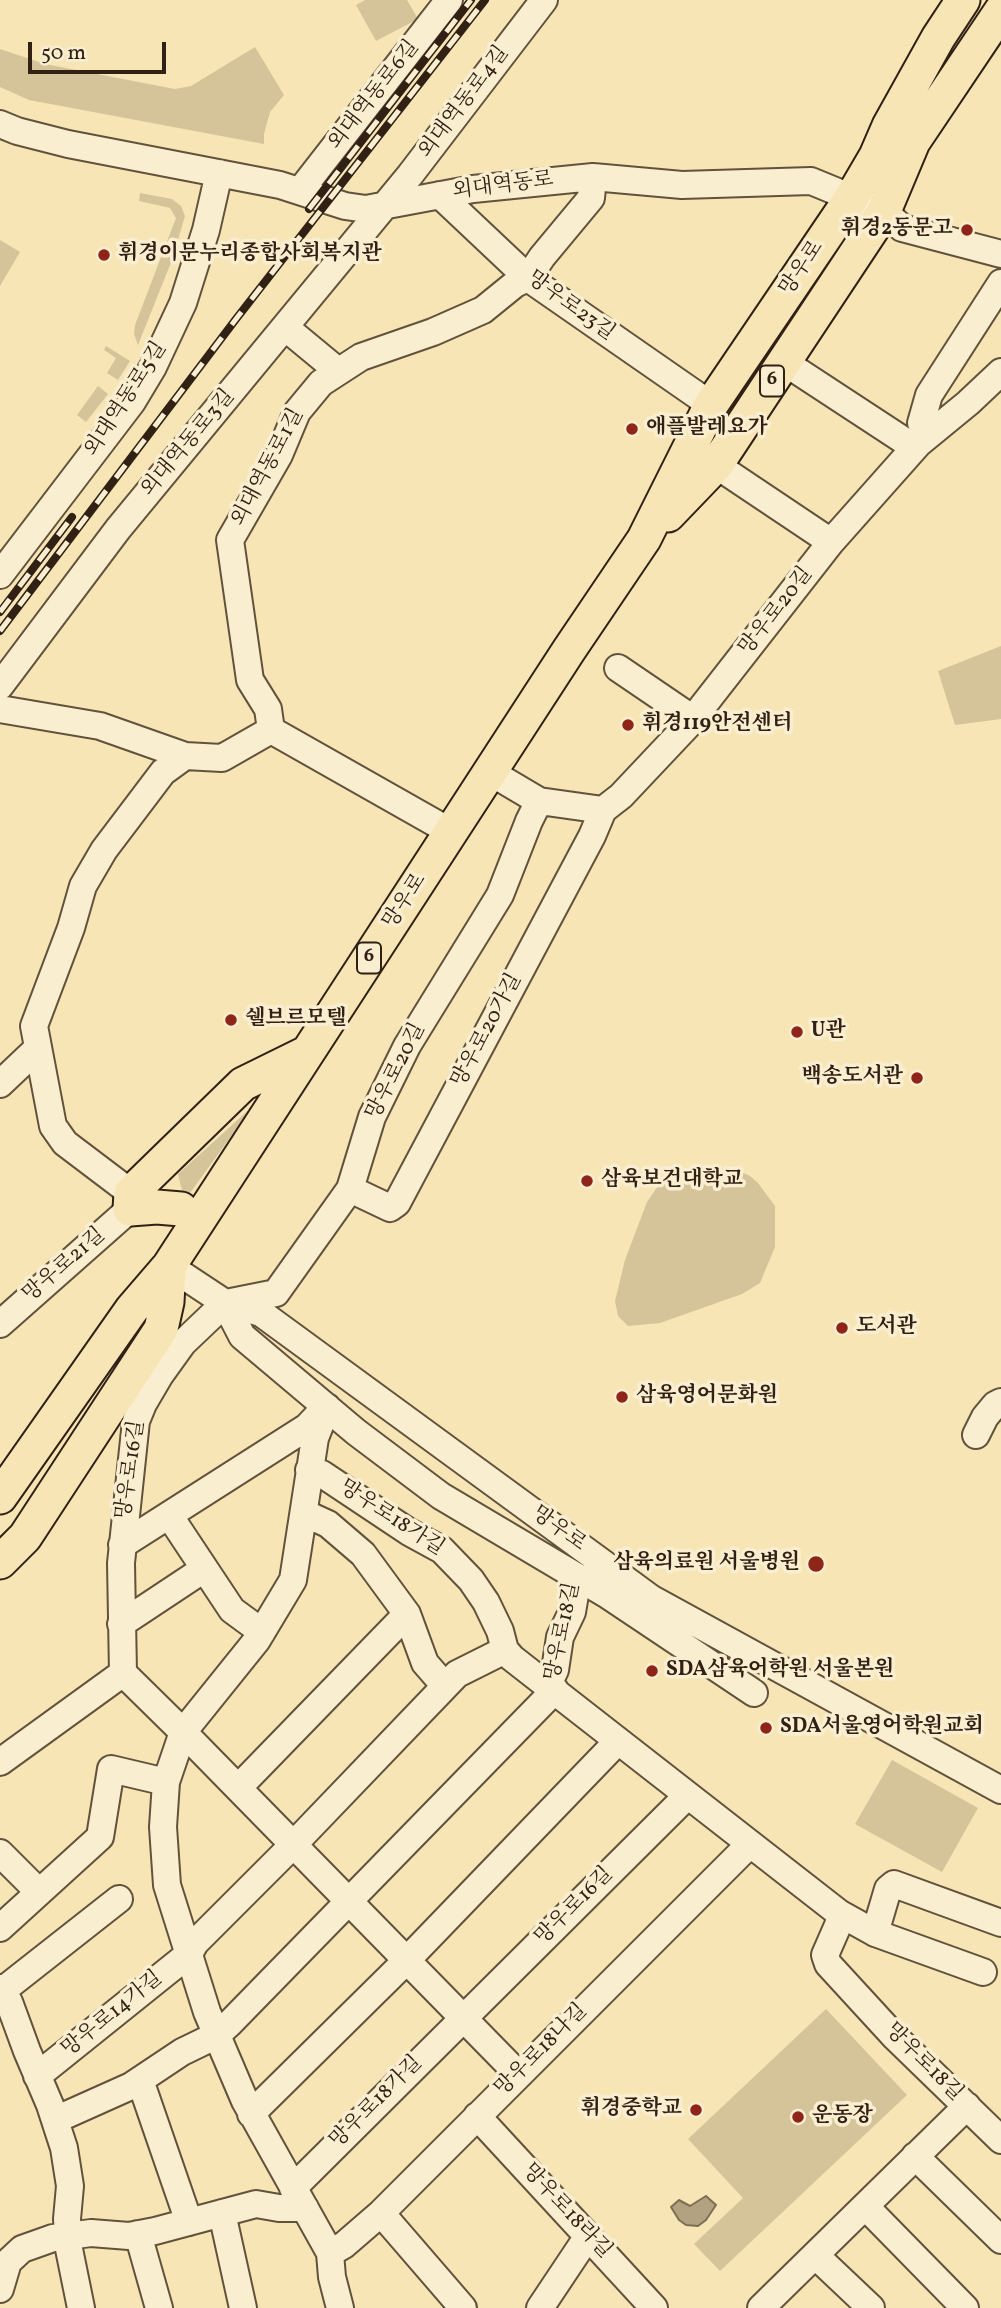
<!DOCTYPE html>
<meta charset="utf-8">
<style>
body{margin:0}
#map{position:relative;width:1001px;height:2308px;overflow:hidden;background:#f7e5b6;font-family:Vollkorn,serif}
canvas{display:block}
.scale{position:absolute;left:28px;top:42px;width:138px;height:32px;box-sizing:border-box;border:4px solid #302114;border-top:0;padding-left:9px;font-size:21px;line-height:24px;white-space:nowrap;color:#302114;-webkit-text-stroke:5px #faeed0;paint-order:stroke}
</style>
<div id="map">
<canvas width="1001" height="2308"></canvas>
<div class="scale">50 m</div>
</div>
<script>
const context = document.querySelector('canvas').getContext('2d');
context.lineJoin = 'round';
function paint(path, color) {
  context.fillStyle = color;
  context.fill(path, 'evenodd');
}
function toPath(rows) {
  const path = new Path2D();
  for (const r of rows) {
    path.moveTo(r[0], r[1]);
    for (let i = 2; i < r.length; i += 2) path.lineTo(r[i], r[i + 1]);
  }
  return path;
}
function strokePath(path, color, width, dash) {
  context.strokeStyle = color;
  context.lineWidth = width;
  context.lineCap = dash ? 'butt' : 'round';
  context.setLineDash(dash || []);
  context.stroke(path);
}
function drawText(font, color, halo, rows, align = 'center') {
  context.font = font + ' Vollkorn,"Noto Serif KR",serif';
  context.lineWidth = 7;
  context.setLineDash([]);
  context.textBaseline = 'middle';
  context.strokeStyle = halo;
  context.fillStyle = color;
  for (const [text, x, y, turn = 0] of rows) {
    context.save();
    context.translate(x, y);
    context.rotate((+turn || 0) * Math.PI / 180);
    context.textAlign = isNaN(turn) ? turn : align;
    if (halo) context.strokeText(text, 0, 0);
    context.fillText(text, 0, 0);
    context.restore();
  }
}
paint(toPath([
 [365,0,407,0,418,19,376,41,356,5],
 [255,47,284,95,270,112,264,134,264,144,29,100,0,87,0,49,45,64,175,89,191,86],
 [140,193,172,199,181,206,185,216,172,260,138,345,134,334,135,325,176,218,170,208,139,201],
 [0,240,20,252,0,286],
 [106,346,130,361,118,380,107,373,116,358,104,350],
 [98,386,108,394,86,422,77,415],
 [1001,646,1001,719,955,725,938,671],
 [253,1106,190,1193,185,1195,181,1187,178,1174],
 [710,1168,734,1169,750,1176,758,1183,775,1206,775,1247,760,1283,742,1294,660,1323,628,1326,618,1316,615,1301,625,1260,647,1202,660,1183,681,1170],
 [892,1760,978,1808,942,1872,855,1824],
 [826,2009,907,2095,720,2271,694,2244,743,2198,688,2139]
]), '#d5c49a');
const water = toPath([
 [706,2196,716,2205,706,2220,698,2226,686,2225,679,2220,671,2207,679,2200,690,2206,706,2196]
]);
paint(water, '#b3a27f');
strokePath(water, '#7f6e54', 2);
const minor = toPath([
 [0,124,17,131,68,144,280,185,345,206,366,209,473,189,593,177,682,185,811,181,884,211,902,228,1001,254],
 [300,191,449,0],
 [440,195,528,278,711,405],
 [286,328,338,371],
 [784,362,903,440],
 [921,423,929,395,1001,283],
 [716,465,831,542],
 [0,575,132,402,153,367,183,303,206,230,219,173],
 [618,668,693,719],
 [0,686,118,529,410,175,544,0],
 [0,709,100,726,185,756,222,758,271,730],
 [271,730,268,709,250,680,230,540,279,455,297,412,321,383,361,357,433,332,483,310,515,284,528,278,542,257,591,198,593,177],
 [271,730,451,832],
 [490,772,539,801,603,810,621,796,688,725,831,542,918,444,968,403,1001,372],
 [0,1084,38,1048],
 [350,1189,390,1208,397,1203,592,836,603,810],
 [131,1193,65,1143,53,1126,34,1026,71,928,83,886,104,850,163,772,185,756],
 [169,1266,225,1303,261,1313,652,1599,1001,1790],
 [231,1302,276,1293,350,1189,372,1117,407,1046,500,895,529,821,539,801],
 [225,1303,183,1343,160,1375,143,1404,136,1421,121,1563,123,1673,183,1732,519,2075],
 [225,1303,242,1336,356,1432,441,1496,606,1594,754,1693],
 [0,1324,130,1209],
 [327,1407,315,1438,293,1580,257,1640,183,1732,166,1782,163,1827,167,1885,207,2012,245,2101,330,2253,332,2277,340,2308],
 [976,1435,985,1417,995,1405,1001,1402],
 [309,1470,322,1474,409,1532,442,1550,471,1580,486,1602,500,1631,505,1650,512,1658,839,1913,875,1933,983,1972],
 [304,1513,328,1524,363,1554,407,1614,425,1663,445,1686],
 [169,1515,232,1610,262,1632],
 [122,1545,307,1427,323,1410],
 [121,1624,204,1569],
 [548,1685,555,1670,560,1637,572,1612,578,1577],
 [0,1762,123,1673],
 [238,1788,407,1614],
 [0,1853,39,1892],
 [839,1913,839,1923,825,1955,828,1964,895,2037,1001,2140],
 [0,1928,100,1837,111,1769,166,1782],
 [875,1933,888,1889,894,1884,1001,1923],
 [0,1988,9,2002,27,2051,50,2105,64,2148,70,2186,67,2219,69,2249,81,2308],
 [2,1991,119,1899],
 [37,2076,189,1954,195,1943,293,1845,457,1674,505,1650],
 [140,2080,189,2222],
 [251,2114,406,1961,618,1741],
 [477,2116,654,2308],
 [55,2120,131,2086,182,2052,217,2035,229,2024,555,1690],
 [915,2156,1001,2240],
 [293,2188,687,1796],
 [865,2206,965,2308],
 [222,2213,243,2308],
 [381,2213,463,2308],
 [138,2234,159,2308],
 [330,2253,344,2245,381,2213,750,1844],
 [815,2255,871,2308],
 [0,2289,8,2262,22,2249,53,2238,91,2233,129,2236,155,2231,256,2204,279,2208,305,2208],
 [540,2308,588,2236],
 [761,2308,967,2106]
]);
const major = toPath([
 [668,515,716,465,784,362,884,211,913,142,1001,11],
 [181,1209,157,1207,130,1209,131,1193,243,1084,308,1052],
 [0,1497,132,1309,169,1266,569,650,644,539,711,405,852,197,876,156,889,126,938,38,963,0],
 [0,1562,25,1537,161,1329,167,1302,169,1266]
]);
strokePath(minor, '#62523c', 30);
strokePath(major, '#302114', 37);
strokePath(minor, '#faeed0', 26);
strokePath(major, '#f7e5b6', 33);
const rail = toPath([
 [309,209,471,0],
 [0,612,72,517],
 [0,631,236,319,485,0]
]);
strokePath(rail, '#302114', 8);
strokePath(rail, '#faeed0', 5, [16]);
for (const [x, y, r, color] of [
 [967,230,7,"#8f2418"],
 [104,255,7,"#8f2418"],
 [632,429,7,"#8f2418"],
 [628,725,7,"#8f2418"],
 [231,1020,7,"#8f2418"],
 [797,1032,7,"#8f2418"],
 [917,1078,7,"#8f2418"],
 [587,1181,7,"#8f2418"],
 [842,1328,7,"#8f2418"],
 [622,1397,7,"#8f2418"],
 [816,1564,9,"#8f2418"],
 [652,1671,7,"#8f2418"],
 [766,1728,7,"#8f2418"],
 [696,2110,7,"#8f2418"],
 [798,2117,7,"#8f2418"]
]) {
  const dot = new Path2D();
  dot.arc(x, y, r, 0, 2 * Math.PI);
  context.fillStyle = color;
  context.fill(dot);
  strokePath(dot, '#faeed0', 2.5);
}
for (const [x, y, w] of [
 [772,381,24],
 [369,958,24]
]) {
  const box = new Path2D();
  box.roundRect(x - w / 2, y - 15.5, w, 31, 5);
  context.fillStyle = '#faeed0';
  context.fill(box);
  strokePath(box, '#302114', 2);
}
drawText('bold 19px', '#302114', null, [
 ["6",772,381],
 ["6",369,958]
]);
drawText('21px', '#302114', '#faeed0', [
 ["외대역동로6길",375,96,-52],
 ["외대역동로4길",465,103,-53],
 ["외대역동로",503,187,-7],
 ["망우로",803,269,-56],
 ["망우로23길",570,307,36],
 ["외대역동로5길",127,400,-57],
 ["외대역동로3길",189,444,-50],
 ["외대역동로1길",269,468,-62],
 ["망우로20길",777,612,-52],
 ["망우로",406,902,-57],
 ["망우로20가길",488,1031,-62],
 ["망우로20길",397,1072,-63],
 ["망우로21길",65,1266,-41],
 ["망우로16길",132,1470,-82],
 ["망우로18가길",391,1519,33],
 ["망우로",558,1530,36],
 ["망우로18길",564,1632,-78],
 ["망우로16길",575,1907,-45],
 ["망우로14가길",113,2015,-39],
 ["망우로18나길",542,2051,-45],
 ["망우로18길",923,2063,45],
 ["망우로18가길",377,2103,-45],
 ["망우로18라길",566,2212,47]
]);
drawText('bold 21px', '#302114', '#faeed0', [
 ["휘경2동문고",953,230,"right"],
 ["휘경이문누리종합사회복지관",118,255],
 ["애플발레요가",646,429],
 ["휘경119안전센터",642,725],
 ["쉘브르모텔",245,1020],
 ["U관",811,1032],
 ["백송도서관",903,1078,"right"],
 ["삼육보건대학교",601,1181],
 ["도서관",856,1328],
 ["삼육영어문화원",636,1397],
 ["삼육의료원 서울병원",800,1564,"right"],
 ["SDA삼육어학원 서울본원",666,1671],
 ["SDA서울영어학원교회",780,1728],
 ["휘경중학교",682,2110,"right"],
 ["운동장",812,2117]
], 'left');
</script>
